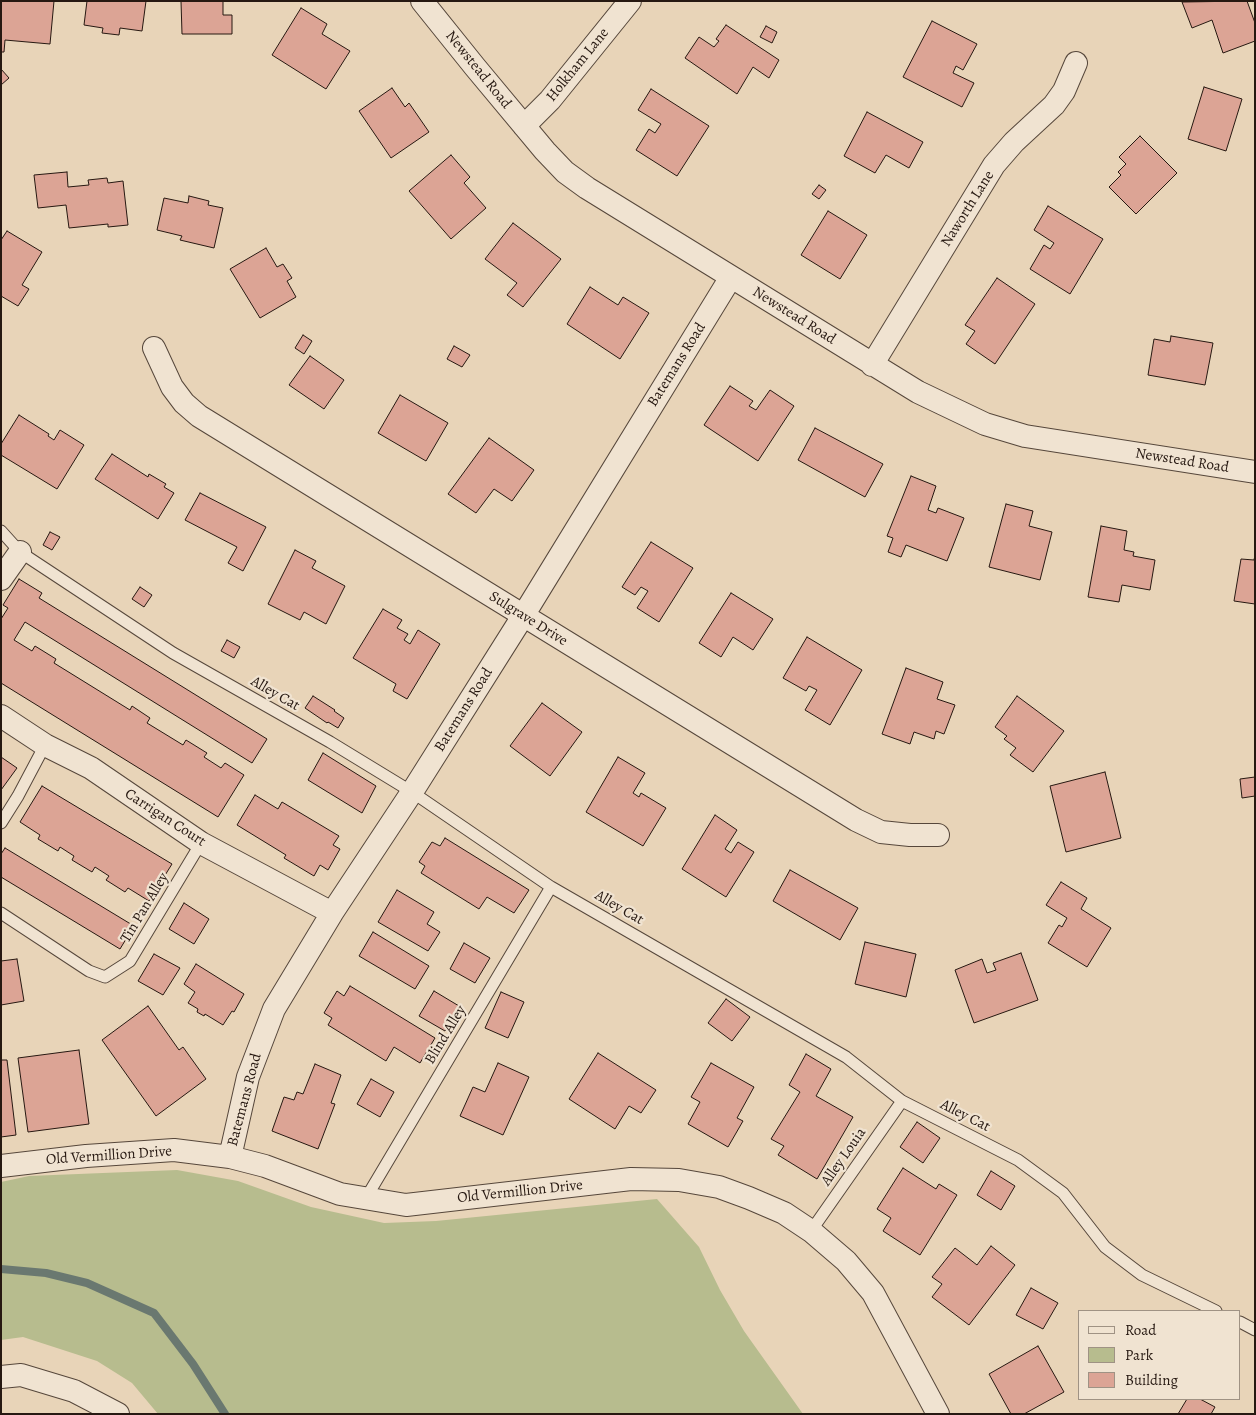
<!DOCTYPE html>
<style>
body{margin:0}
#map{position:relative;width:1256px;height:1415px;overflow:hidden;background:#e8d4b8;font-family:Alegreya,serif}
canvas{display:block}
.frame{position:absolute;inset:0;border:2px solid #261811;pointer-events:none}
.legend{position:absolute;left:1078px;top:1310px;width:162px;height:90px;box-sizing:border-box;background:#f0e3d1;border:1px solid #9f9284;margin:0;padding:6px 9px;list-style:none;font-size:15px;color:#261811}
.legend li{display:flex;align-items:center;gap:10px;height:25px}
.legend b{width:25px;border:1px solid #9f9284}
</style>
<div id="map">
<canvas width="1256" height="1415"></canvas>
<div class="frame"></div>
<ul class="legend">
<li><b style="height:6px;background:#f0e3d1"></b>Road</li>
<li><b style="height:14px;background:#b7bc8e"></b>Park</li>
<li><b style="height:14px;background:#dca495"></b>Building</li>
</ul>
</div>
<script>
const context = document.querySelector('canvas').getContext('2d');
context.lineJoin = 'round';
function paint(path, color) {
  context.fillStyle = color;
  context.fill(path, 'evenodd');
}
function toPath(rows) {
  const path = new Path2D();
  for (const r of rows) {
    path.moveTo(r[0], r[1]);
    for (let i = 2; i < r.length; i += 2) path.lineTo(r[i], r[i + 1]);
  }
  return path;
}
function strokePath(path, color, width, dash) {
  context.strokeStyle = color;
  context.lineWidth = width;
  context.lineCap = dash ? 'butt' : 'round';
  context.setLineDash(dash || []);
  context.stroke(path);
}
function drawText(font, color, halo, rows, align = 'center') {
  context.font = font + ' Alegreya,serif';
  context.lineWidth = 4.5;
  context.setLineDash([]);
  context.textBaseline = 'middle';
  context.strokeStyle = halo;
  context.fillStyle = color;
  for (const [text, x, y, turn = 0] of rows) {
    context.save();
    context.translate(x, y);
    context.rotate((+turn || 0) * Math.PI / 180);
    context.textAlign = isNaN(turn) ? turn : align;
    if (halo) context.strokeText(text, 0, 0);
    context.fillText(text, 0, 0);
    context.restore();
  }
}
paint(toPath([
 [177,1170,238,1181,311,1207,384,1223,436,1221,657,1199,699,1247,720,1290,744,1331,803,1414,158,1414,132,1383,97,1361,23,1337,1,1340,1,1182,29,1176]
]), '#b7bc8e');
strokePath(toPath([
 [1,1269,46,1273,87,1283,154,1313,193,1364,225,1414]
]), '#6a7870', 8);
const building = toPath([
 [1,1,54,1,50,44,5,40,4,52,1,52,1,1],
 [87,1,146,1,142,31,120,28,119,35,102,33,103,28,84,25,87,1],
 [181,1,223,1,223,15,232,15,232,34,182,34,181,1],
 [1247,1,1255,23,1255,41,1223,53,1212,20,1192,28,1182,2,1247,1],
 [301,8,327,24,322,34,350,51,326,89,272,55,301,8],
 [932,21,977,44,963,70,956,66,953,73,974,83,962,107,903,77,932,21],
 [726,25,779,60,769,78,753,67,737,94,685,58,699,37,714,47,719,41,716,39,726,25],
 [766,26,777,32,772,43,760,37,766,26],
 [1,69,9,78,1,85,1,69],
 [1204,87,1242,99,1226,151,1188,139,1204,87],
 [392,88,405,107,409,103,429,132,391,158,359,111,392,88],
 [651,89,709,126,677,176,636,150,649,129,655,133,661,124,638,110,651,89],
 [867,112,923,142,909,168,886,155,875,173,844,156,867,112],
 [1140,136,1177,173,1136,214,1109,187,1121,175,1118,172,1126,164,1119,157,1140,136],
 [451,155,470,177,464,183,486,208,451,239,409,191,451,155],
 [67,172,68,187,89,185,88,180,107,178,108,183,123,181,128,225,108,227,108,224,69,228,66,205,38,208,34,175,67,172],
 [819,185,826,190,819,199,812,194,819,185],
 [189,196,209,201,208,205,223,208,214,248,180,240,182,236,157,230,164,198,188,203,189,196],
 [1048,206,1103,239,1070,294,1030,269,1044,245,1050,249,1054,243,1034,230,1048,206],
 [828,211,867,235,840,279,801,255,828,211],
 [513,223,561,259,523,307,507,295,517,283,485,259,513,223],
 [7,231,42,252,22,285,29,289,18,306,1,296,1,240,7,231],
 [266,248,277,267,283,264,292,278,287,281,296,297,260,318,230,269,266,248],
 [997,278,1035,304,995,364,966,344,975,331,965,325,997,278],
 [590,287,618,305,623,297,649,313,620,359,567,324,590,287],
 [303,335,312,341,304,354,295,348,303,335],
 [1171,336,1213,343,1205,385,1148,375,1154,339,1170,342,1171,336],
 [454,346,470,355,462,367,447,359,454,346],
 [310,356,344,380,324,409,289,385,310,356],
 [730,386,753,401,749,406,756,410,770,390,794,406,758,461,704,425,730,386],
 [400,395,448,423,426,461,378,433,400,395],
 [19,415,49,434,48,436,54,440,60,430,84,445,57,489,1,455,1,444,19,415],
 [815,428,883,464,865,497,798,460,815,428],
 [489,438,534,470,512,501,494,489,476,513,448,494,489,438],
 [112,454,148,477,149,474,166,484,164,487,174,493,158,519,95,479,112,454],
 [911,476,936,486,928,510,936,513,938,508,964,518,947,561,906,545,901,557,888,552,893,538,887,536,911,476],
 [200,493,266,527,243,571,228,563,237,547,185,520,200,493],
 [1006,504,1033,511,1029,526,1052,532,1040,580,989,567,1006,504],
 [1101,526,1127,531,1124,550,1134,552,1133,556,1155,560,1150,590,1122,585,1119,602,1088,597,1101,526],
 [50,532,60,537,52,550,43,545,50,532],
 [651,542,693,568,659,622,637,608,648,591,641,587,635,595,622,587,651,542],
 [295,550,316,561,312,568,345,586,326,624,304,612,300,620,268,604,295,550],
 [1255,555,1255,604,1234,601,1241,559,1254,560,1255,555],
 [19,579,42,593,39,598,267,739,252,763,25,622,14,640,32,651,35,646,56,659,54,663,130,710,132,706,150,718,147,723,183,745,186,740,207,753,204,757,221,768,225,763,244,775,218,817,1,683,1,619,8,608,3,605,19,579],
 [140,587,152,595,144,607,132,599,140,587],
 [731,593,773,619,753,650,733,637,721,657,699,643,731,593],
 [383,609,402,620,397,628,408,634,404,640,410,644,418,630,440,644,407,699,393,691,396,684,353,658,383,609],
 [807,637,862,670,830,725,805,710,817,690,809,686,806,691,783,678,807,637],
 [227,640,240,647,234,658,221,651,227,640],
 [906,668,943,682,937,699,955,705,944,734,936,731,934,739,914,732,910,744,882,734,906,668],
 [313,696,335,710,334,711,344,718,338,728,328,722,327,723,305,708,313,696],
 [1017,696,1064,731,1033,772,1010,755,1016,748,1004,739,1007,736,995,727,1017,696],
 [542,703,582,732,550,776,510,746,542,703],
 [323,753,376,786,362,813,308,780,323,753],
 [1,757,17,768,1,790,1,757],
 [618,757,645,773,633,793,639,797,641,793,666,808,643,846,586,812,618,757],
 [1105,772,1121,838,1066,852,1050,786,1105,772],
 [1255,777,1255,796,1242,798,1240,779,1255,777],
 [42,786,172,864,149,901,128,888,125,892,106,880,109,876,95,867,92,872,72,860,74,856,60,847,58,851,38,839,40,835,20,822,42,786],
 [255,795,278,809,282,802,339,836,333,845,340,849,328,870,320,865,314,876,284,858,286,855,237,825,255,795],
 [715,815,737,830,725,849,731,853,738,842,754,852,726,897,682,869,715,815],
 [445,838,529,890,514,913,487,897,479,909,421,873,425,866,419,862,432,842,440,846,445,838],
 [5,848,134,926,120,949,1,877,1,854,5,848],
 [790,870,858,908,840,940,773,901,790,870],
 [1061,882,1087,898,1081,909,1111,928,1087,967,1048,943,1059,925,1062,927,1067,918,1046,905,1061,882],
 [397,890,434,912,427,924,440,932,428,951,378,922,397,890],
 [184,903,209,919,194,944,169,929,184,903],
 [373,932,429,966,415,989,359,956,373,932],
 [865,942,916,954,906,997,855,984,865,942],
 [464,943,490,958,475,983,450,969,464,943],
 [1021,953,1038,1000,974,1023,955,970,982,959,987,973,996,970,993,963,1021,953],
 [154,954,180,968,163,995,138,981,154,954],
 [17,959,24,1001,1,1005,1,961,17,959],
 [196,964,244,994,234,1012,232,1011,223,1025,205,1014,204,1016,197,1012,198,1009,188,1003,195,992,184,984,196,964],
 [350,986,435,1038,420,1063,394,1047,386,1061,328,1025,332,1018,324,1013,337,991,344,996,350,986],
 [434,991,459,1006,445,1031,419,1016,434,991],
 [501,992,524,1002,508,1038,485,1028,501,992],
 [726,999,750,1017,732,1041,708,1023,726,999],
 [148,1006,179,1050,183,1047,206,1079,156,1116,102,1040,148,1006],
 [79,1050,89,1124,28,1132,18,1058,79,1050],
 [598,1053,656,1090,641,1113,629,1106,615,1129,569,1099,598,1053],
 [806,1054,831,1069,816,1096,853,1117,817,1179,778,1155,784,1146,771,1139,800,1092,789,1085,806,1054],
 [1,1060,7,1060,16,1135,1,1137,1,1060],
 [498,1063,529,1077,503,1135,460,1116,473,1087,485,1092,498,1063],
 [711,1063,754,1087,737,1118,743,1121,728,1147,688,1124,700,1102,691,1097,711,1063],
 [315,1064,341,1075,331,1103,335,1104,318,1149,272,1131,284,1097,294,1100,297,1092,303,1094,315,1064],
 [371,1079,394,1092,380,1117,357,1104,371,1079],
 [917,1122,940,1138,923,1163,900,1147,917,1122],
 [903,1168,936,1189,939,1184,957,1195,920,1255,883,1231,891,1218,877,1209,903,1168],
 [991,1171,1015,1186,1001,1210,977,1195,991,1171],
 [991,1246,1015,1265,969,1325,932,1297,942,1284,932,1277,955,1248,977,1265,991,1246],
 [1031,1288,1058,1303,1043,1329,1016,1315,1031,1288],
 [1038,1346,1064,1392,1024,1414,1011,1414,989,1374,1038,1346],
 [1187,1399,1200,1399,1215,1407,1211,1414,1178,1414,1187,1399]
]);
paint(building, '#dca495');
strokePath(building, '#261811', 1);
const lane = toPath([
 [1,531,20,552,173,653,330,742,412,792,551,887,846,1057,902,1101,1018,1160,1063,1193,1105,1247,1142,1275,1216,1311],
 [1,823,18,796,45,745],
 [1,913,89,971,105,977,130,961,201,843],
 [366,1198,551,887],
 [811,1231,902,1101],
 [1240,1322,1255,1330]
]);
const street = toPath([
 [422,1,475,67,545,151,565,172,587,188,918,392,985,424,1025,436,1255,472],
 [524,126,550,100,630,1],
 [154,348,172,387,184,403,199,416,856,820,881,832,910,835,938,835],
 [872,365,994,165,1014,142,1054,105,1064,91,1076,63],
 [1,579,20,552],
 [1,716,45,745,91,768,201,843,332,913],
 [230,1157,248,1077,274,1009,332,913,412,792,523,616,731,277],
 [1,1166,86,1156,174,1150,230,1157,265,1166,340,1194,406,1205,631,1179,679,1180,719,1187,749,1198,784,1213,811,1231,846,1261,873,1293,938,1414],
 [1,1377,21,1375,74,1391,118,1414]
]);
strokePath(lane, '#56473b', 13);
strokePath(street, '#56473b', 24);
strokePath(lane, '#f0e3d1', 11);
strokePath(street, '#f0e3d1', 22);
drawText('15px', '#261811', '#f0e3d1', [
 ["Holkham Lane",578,65,-51],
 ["Newstead Road",478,70,51],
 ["Naworth Lane",968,209,-58],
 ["Newstead Road",794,316,32],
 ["Batemans Road",677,365,-58],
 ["Newstead Road",1182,461,9],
 ["Sulgrave Drive",528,619,32],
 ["Alley Cat",275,694,30],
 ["Batemans Road",464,710,-58],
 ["Carrigan Court",165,818,33],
 ["Tin Pan Alley",145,908,-59],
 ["Alley Cat",619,908,30],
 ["Blind Alley",446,1035,-59],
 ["Batemans Road",245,1100,-75],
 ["Alley Cat",965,1116,27],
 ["Old Vermillion Drive",109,1156,-4],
 ["Alley Louia",844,1157,-55],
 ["Old Vermillion Drive",520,1192,-6]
]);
</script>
